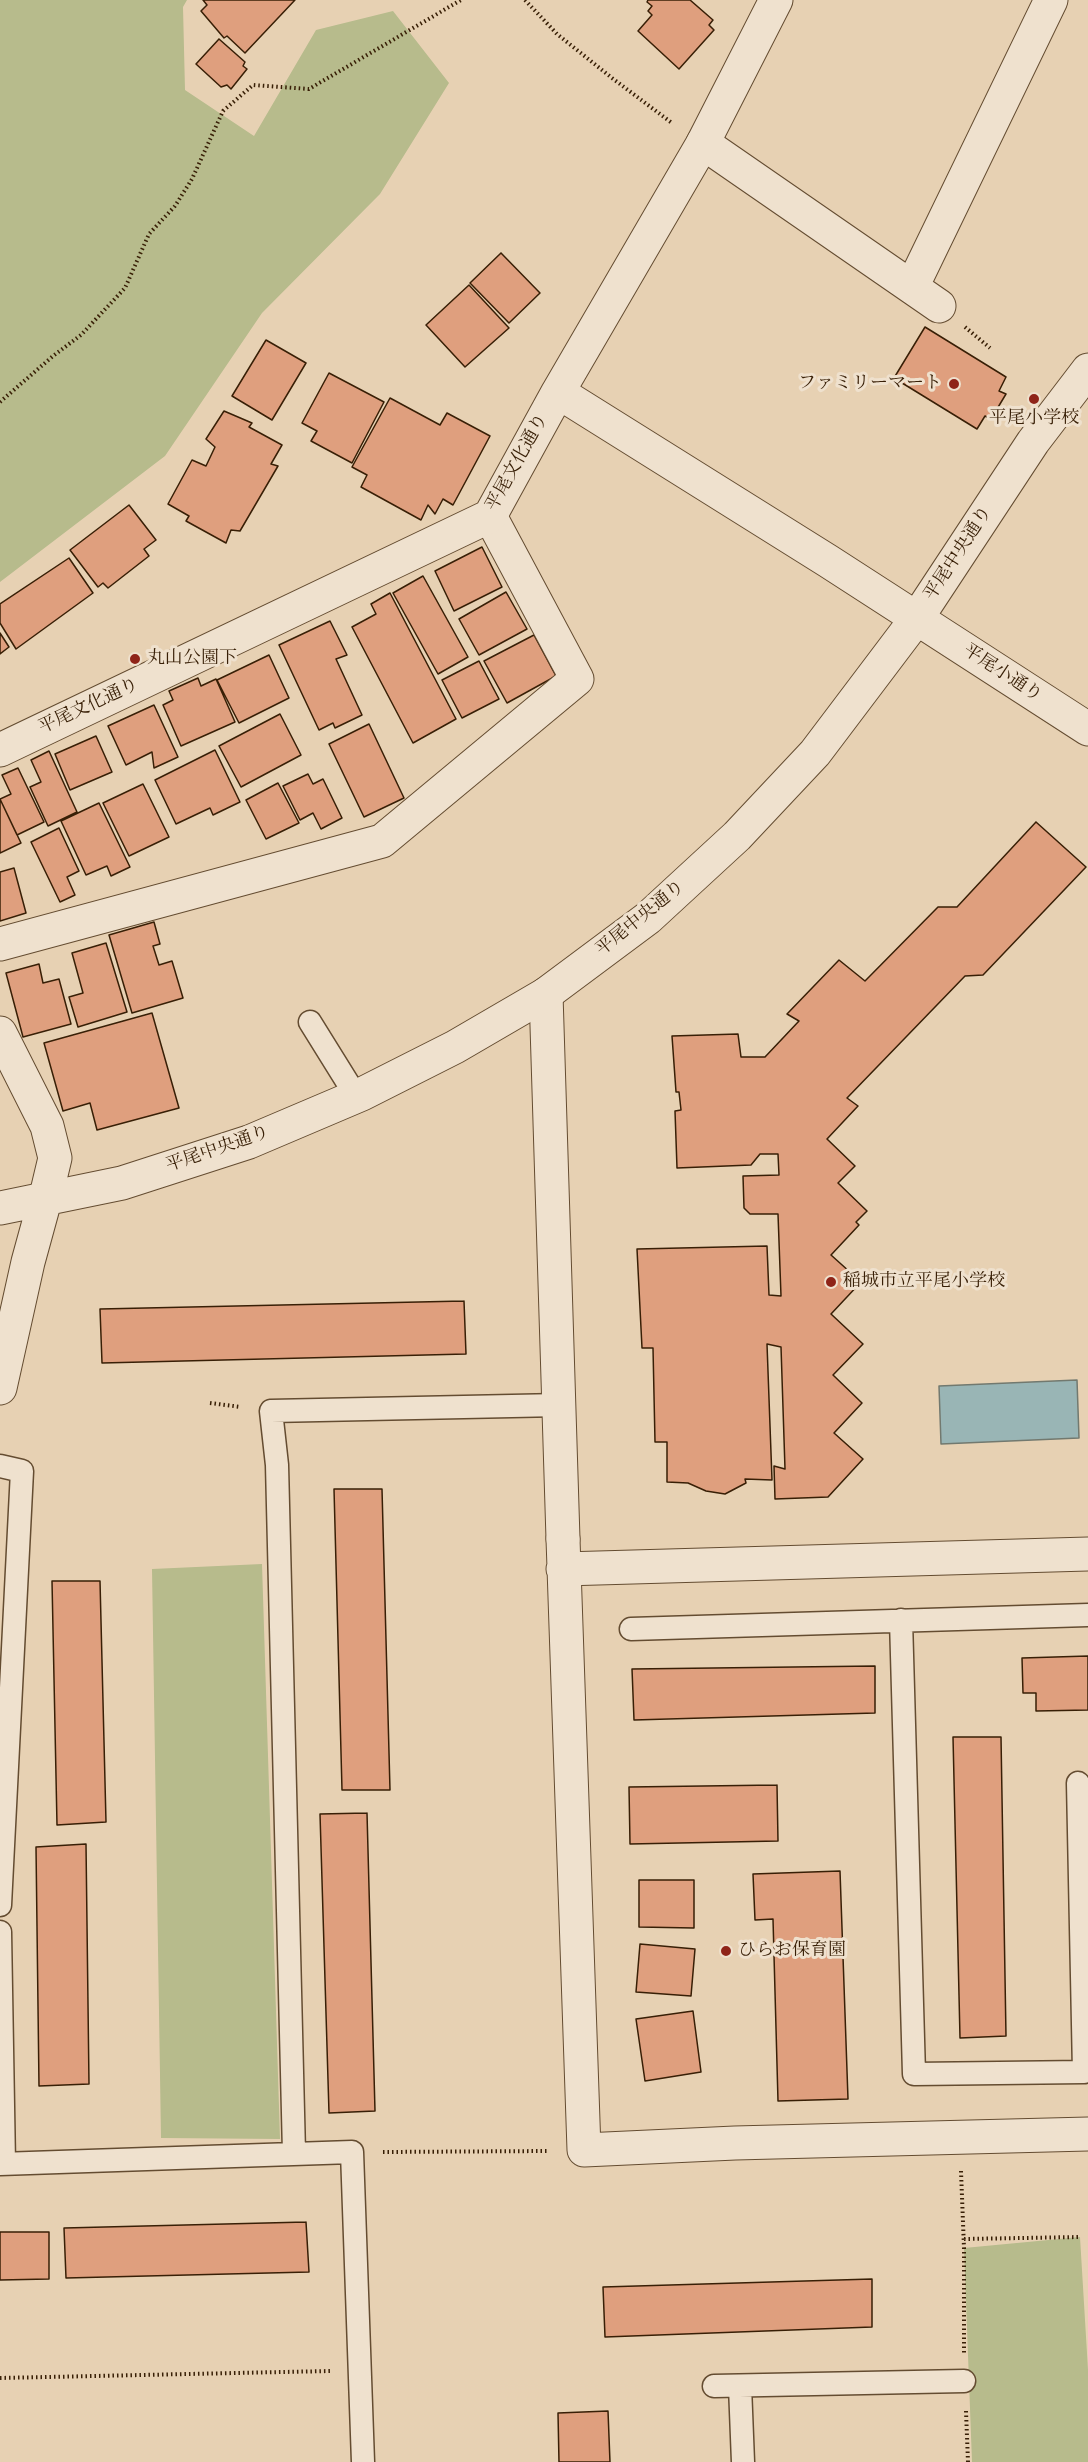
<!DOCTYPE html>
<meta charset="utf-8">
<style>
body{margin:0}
canvas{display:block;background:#e7d1b3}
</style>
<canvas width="1088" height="2462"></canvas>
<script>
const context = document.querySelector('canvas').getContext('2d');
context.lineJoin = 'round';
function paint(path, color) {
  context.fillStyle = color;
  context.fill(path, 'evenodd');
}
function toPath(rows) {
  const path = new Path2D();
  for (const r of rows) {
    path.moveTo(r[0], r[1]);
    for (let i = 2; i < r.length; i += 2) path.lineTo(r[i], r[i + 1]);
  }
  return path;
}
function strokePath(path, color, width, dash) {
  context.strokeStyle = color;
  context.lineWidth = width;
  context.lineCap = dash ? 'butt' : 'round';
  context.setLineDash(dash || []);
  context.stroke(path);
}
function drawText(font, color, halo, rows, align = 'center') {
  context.font = font + ' "IM FELL DW Pica","Noto Serif JP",serif';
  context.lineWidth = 6;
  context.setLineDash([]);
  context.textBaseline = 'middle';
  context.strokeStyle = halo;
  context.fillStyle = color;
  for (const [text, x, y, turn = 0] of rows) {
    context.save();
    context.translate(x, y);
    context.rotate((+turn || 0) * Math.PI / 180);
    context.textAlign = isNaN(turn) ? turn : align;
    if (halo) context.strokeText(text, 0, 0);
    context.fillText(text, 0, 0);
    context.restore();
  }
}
paint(toPath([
 [0,0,187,0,183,7,185,90,254,136,316,30,393,11,449,83,380,194,262,313,165,456,0,582],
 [262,1564,280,2139,161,2138,152,1569],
 [1080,2237,1088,2370,1088,2462,972,2462,964,2248]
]), '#b7bb8c');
const water = toPath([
 [1077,1380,1079,1438,941,1444,939,1386,1077,1380]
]);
paint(water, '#99b5b5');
strokePath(water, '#72796f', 1.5);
const building = toPath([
 [295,0,245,53,227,36,224,38,201,11,207,5,203,0,295,0],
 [648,0,690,0,713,20,709,25,714,30,679,69,638,31,652,15,648,11,652,6,647,2,648,0],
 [219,39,245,62,243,66,247,69,231,89,227,85,221,87,196,64,219,39],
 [501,253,540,293,509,323,470,283,501,253],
 [469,285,509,328,465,367,426,325,469,285],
 [925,327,1006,377,999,391,1006,394,991,419,985,416,977,429,894,378,925,327],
 [266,340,306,363,272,420,232,396,266,340],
 [329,373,384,402,352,463,311,441,317,431,302,423,329,373],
 [390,398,440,425,447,413,490,436,453,505,443,499,435,514,428,505,421,520,361,487,367,475,352,467,390,398],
 [224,411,252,423,249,427,282,445,271,464,278,466,240,531,231,530,226,543,186,521,189,516,168,504,192,460,206,466,215,447,206,439,224,411],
 [129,505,156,540,144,549,149,556,108,588,103,583,98,587,70,550,129,505],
 [482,547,502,587,454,611,435,571,482,547],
 [69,558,93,593,16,649,0,623,0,604,69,558],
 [423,576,468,657,438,674,393,593,423,576],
 [506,592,527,629,479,655,459,619,506,592],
 [390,593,456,719,413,743,352,627,376,614,371,604,390,593],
 [330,621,347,655,336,659,362,715,335,728,333,723,319,730,279,645,330,621],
 [0,633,9,647,0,654,0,633],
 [534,635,556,676,507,703,484,661,534,635],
 [269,655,289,698,239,723,217,680,269,655],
 [479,661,499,699,462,718,442,680,479,661],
 [198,678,201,686,216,679,235,722,181,746,163,705,173,700,169,691,198,678],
 [154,705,178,757,154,768,152,752,126,765,108,726,154,705],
 [280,714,301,755,241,787,219,746,280,714],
 [369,724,404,798,364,817,329,744,369,724],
 [96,736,112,772,70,790,55,754,96,736],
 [215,750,240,802,213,815,210,808,176,824,155,780,215,750],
 [49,751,77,812,48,826,30,787,41,782,31,760,49,751],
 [18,768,44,822,17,835,0,799,11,794,2,775,18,768],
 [308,774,313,784,323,779,342,818,321,829,313,813,300,820,283,786,308,774],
 [278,783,299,823,266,839,246,800,278,783],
 [143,784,169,837,129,856,103,803,143,784],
 [0,799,21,843,0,853,0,799],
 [99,803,130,867,111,876,107,866,86,875,61,821,99,803],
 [1036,822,1086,867,983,975,965,976,847,1098,858,1106,827,1139,855,1166,838,1183,867,1211,856,1222,859,1225,831,1255,861,1282,831,1314,863,1344,833,1375,862,1403,834,1433,863,1459,828,1497,775,1499,774,1466,785,1469,781,1347,767,1344,772,1480,745,1479,746,1483,725,1494,706,1491,688,1483,667,1482,667,1442,655,1442,653,1348,642,1348,637,1249,767,1246,769,1295,781,1296,778,1214,750,1214,744,1208,743,1176,779,1175,778,1154,760,1154,751,1165,677,1168,675,1111,681,1110,679,1092,676,1092,672,1036,738,1034,741,1057,765,1057,799,1021,787,1014,839,960,865,981,938,907,957,907,1036,822],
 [59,828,79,871,67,877,75,895,60,902,31,842,59,828],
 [14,868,26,913,0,921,0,872,14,868],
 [154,922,160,944,153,946,159,965,172,961,183,998,132,1013,109,935,154,922],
 [106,943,127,1012,78,1027,69,997,83,993,72,953,106,943],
 [39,964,43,983,59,979,71,1024,23,1037,6,973,39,964],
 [152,1013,179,1108,97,1130,90,1103,63,1111,44,1043,152,1013],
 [464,1301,466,1354,102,1363,100,1309,464,1301],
 [334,1489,382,1489,390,1790,342,1790,334,1489],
 [52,1581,100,1581,106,1822,57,1825,52,1581],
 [1088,1656,1088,1710,1036,1711,1036,1693,1023,1693,1022,1658,1088,1656],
 [875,1666,875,1713,634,1720,632,1669,875,1666],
 [953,1737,1001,1737,1006,2036,960,2038,953,1737],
 [777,1785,778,1841,630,1844,629,1787,777,1785],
 [367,1813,375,2111,329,2113,320,1814,367,1813],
 [86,1844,89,2084,39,2086,36,1847,86,1844],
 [840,1871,848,2099,778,2101,773,1919,755,1920,753,1874,840,1871],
 [639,1880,694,1880,694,1928,639,1927,639,1880],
 [640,1944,695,1949,691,1996,636,1992,640,1944],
 [693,2011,701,2072,645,2081,636,2019,693,2011],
 [306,2222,309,2272,66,2278,64,2228,306,2222],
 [0,2232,49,2232,49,2279,0,2280,0,2232],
 [872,2279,872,2327,605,2337,603,2287,872,2279],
 [608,2411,610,2462,559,2462,558,2413,608,2411]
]);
paint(building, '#df9f7e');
strokePath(building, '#381f06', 1.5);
const service = toPath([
 [310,1022,356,1096],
 [0,1466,22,1471,0,1905],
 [901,1620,914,2074,1084,2072,1078,1783],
 [631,1629,1088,1615],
 [0,1932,4,2164],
 [294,2153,277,1465,271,1411,560,1405],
 [0,2164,352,2152,363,2462],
 [714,2386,964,2381],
 [740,2386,743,2462]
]);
const pedestrian = toPath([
 [563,1539,584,2150,735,2143,1088,2134],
 [563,1569,1088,1554]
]);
const minor = toPath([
 [703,143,939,306],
 [912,287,1051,0],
 [0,944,382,841,577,679,490,516],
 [546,994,563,1539],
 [0,1033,47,1126,55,1158,45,1200]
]);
const tertiary = toPath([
 [558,392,828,561,1088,729],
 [0,750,490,516,558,392,703,143,776,0],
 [0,1208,122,1183,249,1142,362,1094,455,1047,546,994,648,918,737,836,815,753,917,618,1033,442,1088,370],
 [0,1388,28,1262,45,1200]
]);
strokePath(service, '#644c31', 25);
strokePath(pedestrian, '#644c31', 35);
strokePath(minor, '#644c31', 35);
strokePath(tertiary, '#644c31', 35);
strokePath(toPath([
 [525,0,557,34,612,78,672,123],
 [965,327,990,348],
 [0,402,53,356,81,335,125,288,149,234,175,206,192,179,223,111,253,85,309,89,461,0],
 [210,1403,241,1407],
 [383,2152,549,2151],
 [961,2171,964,2248,964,2353],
 [964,2239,1080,2237],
 [0,2378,330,2371],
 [966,2411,968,2462]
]), '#381f06', 4, [1.5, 3]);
strokePath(service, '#efe1ce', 22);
strokePath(pedestrian, '#efe1ce', 33);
strokePath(minor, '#efe1ce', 33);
strokePath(tertiary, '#efe1ce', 33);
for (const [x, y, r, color] of [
 [954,384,6,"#8f2418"],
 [1034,399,6,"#8f2418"],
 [135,659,6,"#8f2418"],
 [831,1282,6,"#8f2418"],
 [726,1951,6,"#8f2418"]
]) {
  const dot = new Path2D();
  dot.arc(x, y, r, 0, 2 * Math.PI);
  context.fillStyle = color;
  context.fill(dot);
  strokePath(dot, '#efe1ce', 2);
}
drawText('18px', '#381f06', '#efe1ce', [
 ["ファミリーマート",942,384,"right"],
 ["平尾小学校",1034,419,"center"],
 ["丸山公園下",147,659],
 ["稲城市立平尾小学校",843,1282],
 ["ひらお保育園",738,1951]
], 'left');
drawText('18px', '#381f06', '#efe1ce', [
 ["平尾文化通り",518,463,-61],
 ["平尾中央通り",959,554,-57],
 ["平尾小通り",1002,674,33],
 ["平尾文化通り",89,707,-25],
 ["平尾中央通り",641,919,-39],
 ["平尾中央通り",218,1150,-19]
]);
</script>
